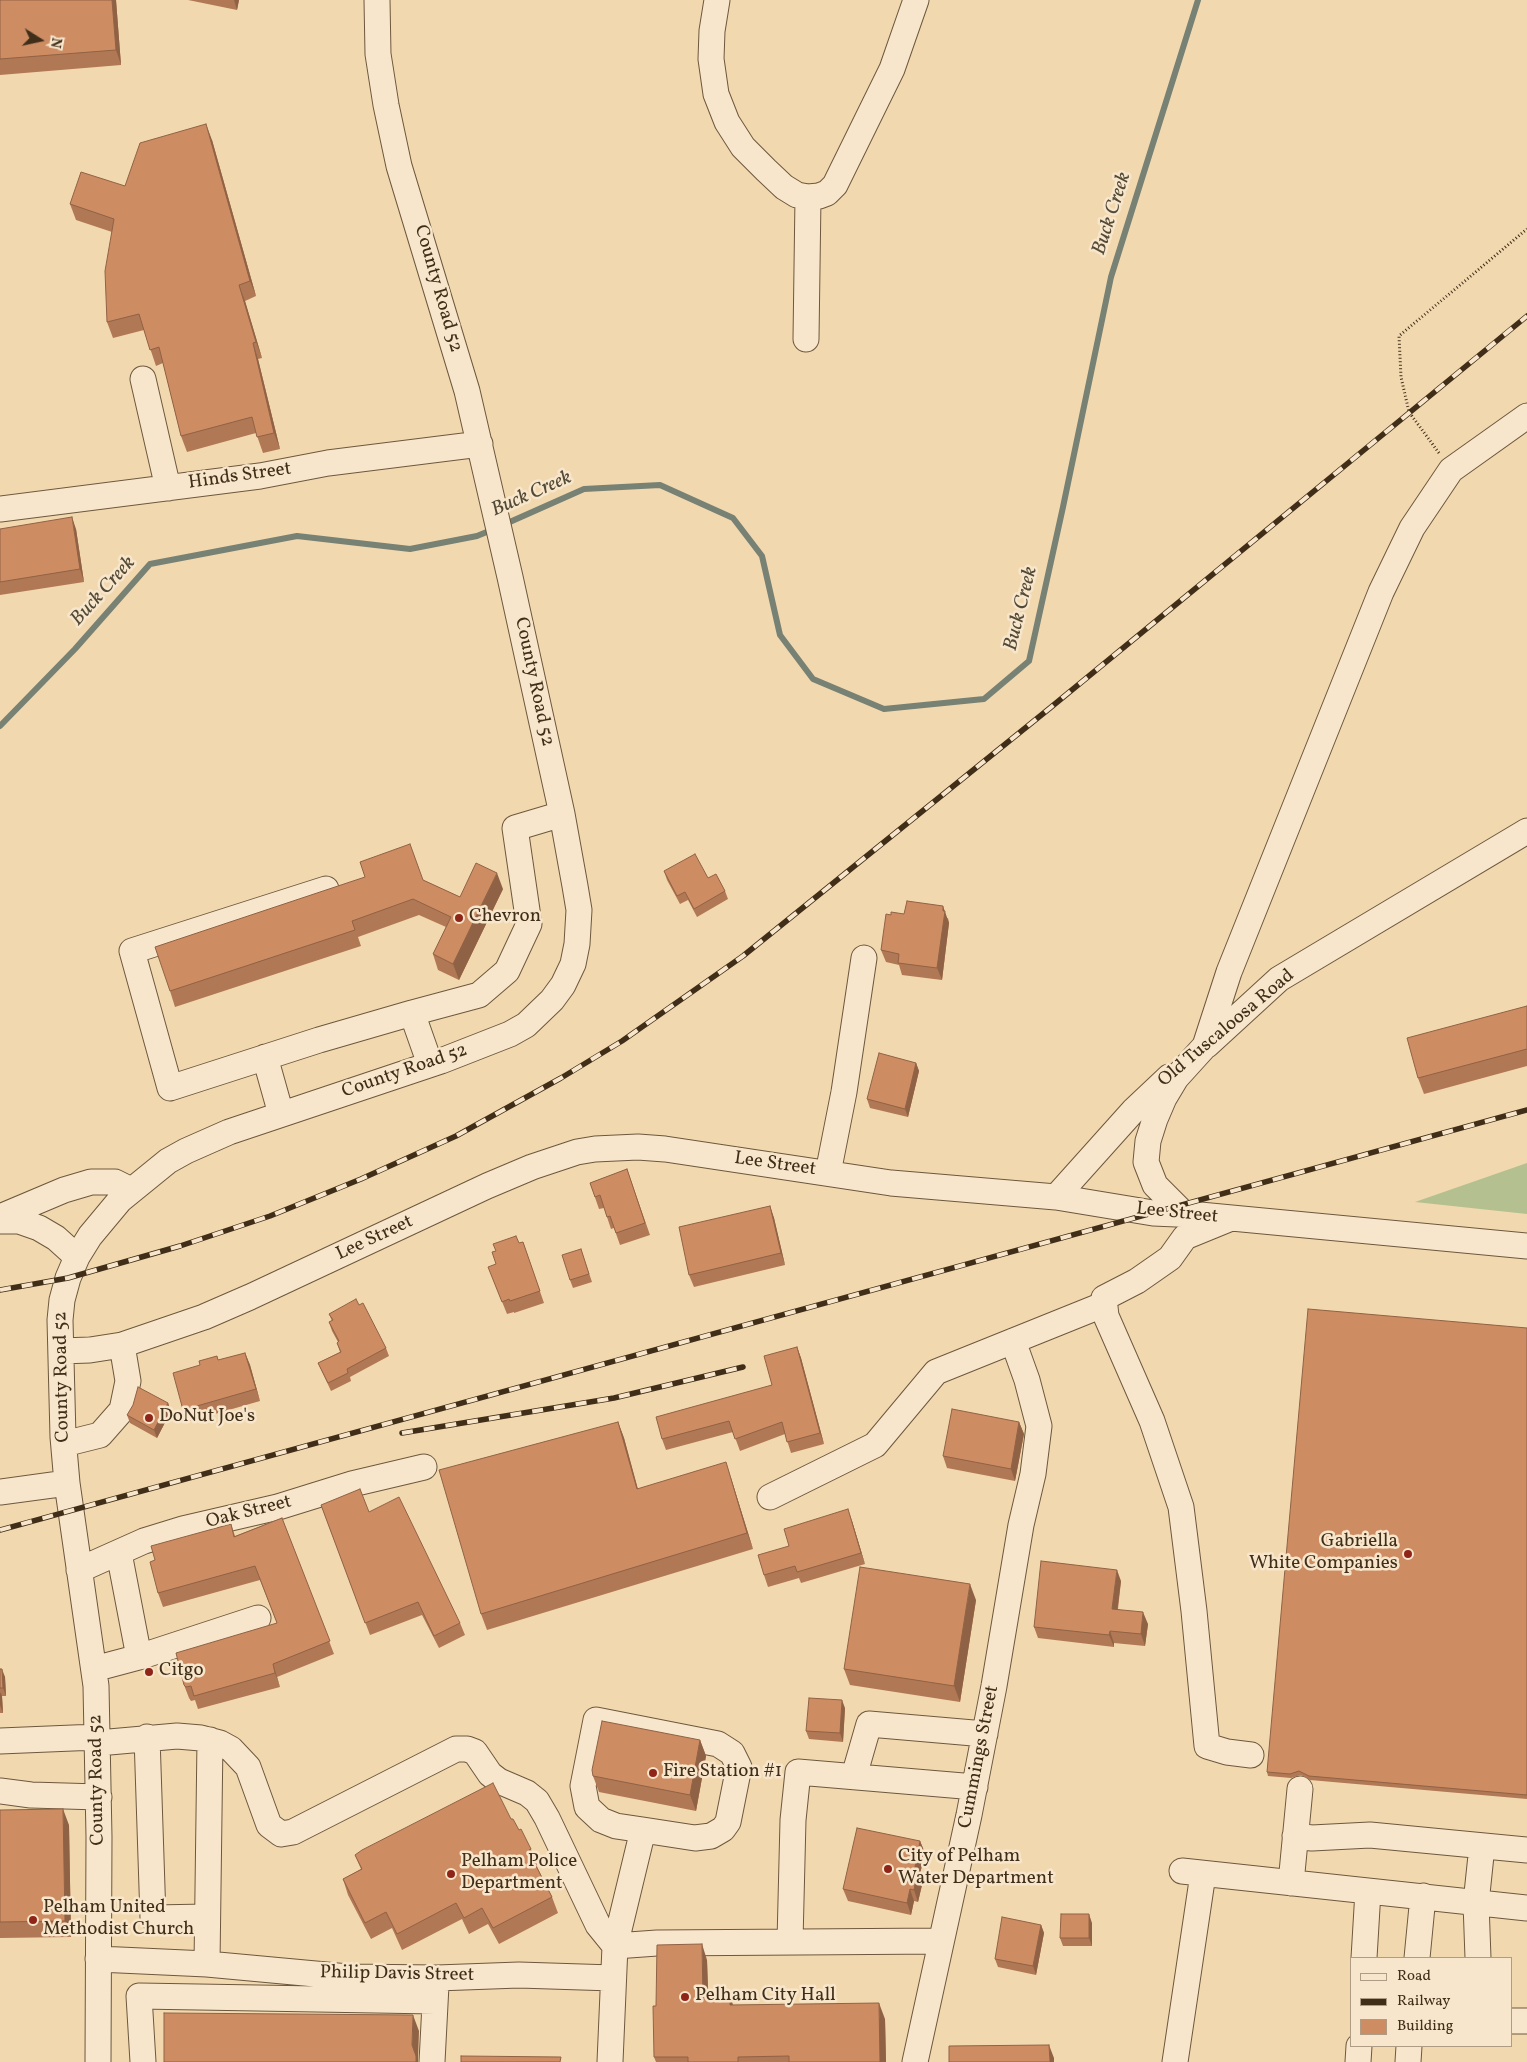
<!DOCTYPE html>
<style>
body{margin:0}
#map{position:relative;width:1527px;height:2062px;overflow:hidden;background:#f2d8af;font-family:Vollkorn,serif}
canvas{display:block}
.legend{position:absolute;left:1350px;top:1957px;width:162px;height:90px;box-sizing:border-box;background:#f7e6cb;border:1px solid #ae9c84;margin:0;padding:6px 9px;list-style:none;font-size:15px;color:#402e19}
.legend li{display:flex;align-items:center;gap:10px;height:25px}
.legend b{width:25px;border:1px solid #ae9c84}
.north{position:absolute;left:15px;top:15px;width:50px;height:50px;-webkit-text-stroke:4px #f7e6cb;paint-order:stroke;rotate:100deg;font-size:14px;font-weight:700;line-height:20px;text-align:center;color:#402e19}
.north::after{content:'';display:block;margin:auto;width:18px;height:22px;background:#402e19;clip-path:polygon(50% 0,100% 100%,50% 72%,0 100%)}
</style>
<div id="map">
<canvas width="1527" height="2062"></canvas>
<ul class="legend">
<li><b style="height:6px;background:#f7e6cb"></b>Road</li>
<li><b style="height:6px;background:#402e19"></b>Railway</li>
<li><b style="height:14px;background:#ce8c63"></b>Building</li>
</ul>
<div class="north">N</div>
</div>
<script>
const context = document.querySelector('canvas').getContext('2d');
context.lineJoin = 'round';
function paint(path, color) {
  context.fillStyle = color;
  context.fill(path, 'evenodd');
}
function toPath(rows) {
  const path = new Path2D();
  for (const r of rows) {
    path.moveTo(r[0], r[1]);
    for (let i = 2; i < r.length; i += 2) path.lineTo(r[i], r[i + 1]);
  }
  return path;
}
function strokePath(path, color, width, dash) {
  context.strokeStyle = color;
  context.lineWidth = width;
  context.lineCap = dash ? 'butt' : 'round';
  context.setLineDash(dash || []);
  context.stroke(path);
}
function drawText(font, color, halo, rows, align = 'center') {
  context.font = font + ' Vollkorn,serif';
  context.lineWidth = 5;
  context.setLineDash([]);
  context.textBaseline = 'middle';
  context.strokeStyle = halo;
  context.fillStyle = color;
  for (const [text, x, y, turn = 0] of rows) {
    context.save();
    context.translate(x, y);
    context.rotate((+turn || 0) * Math.PI / 180);
    context.textAlign = isNaN(turn) ? turn : align;
    if (halo) context.strokeText(text, 0, 0);
    context.fillText(text, 0, 0);
    context.restore();
  }
}
paint(toPath([
 [1527,1163,1527,1214,1415,1202]
]), '#b4c090');
strokePath(toPath([
 [503,525,584,489,660,485,733,518,762,556,780,635,813,679,884,709,984,699,1029,661,1063,507,1111,277,1198,0],
 [0,726,75,649,150,564,297,536,410,549,477,536,494,529]
]), '#778174', 6);
const minor = toPath([
 [717,0,712,31,711,59,716,94,727,122,743,147,766,170,784,187,797,195,808,197,819,196,827,193,835,185,892,69,916,0],
 [806,339,808,197],
 [143,379,168,488],
 [0,509,260,476,328,463,480,444],
 [326,889,132,951,170,1088,319,1040,412,1013],
 [1207,1045,1279,979,1527,831],
 [265,1057,281,1114],
 [430,1064,412,1013,479,995,507,971,529,924,515,828,562,814],
 [828,1173,844,1092,864,958],
 [1056,1197,1134,1110,1169,1077],
 [1184,1214,1155,1185,1146,1162,1148,1141,1155,1119,1164,1098,1176,1078,1205,1046,1229,972,1381,592,1412,528,1451,470,1527,416],
 [0,1217,64,1190,91,1182,115,1182,131,1190],
 [1229,1219,1185,1237,1170,1258,1137,1281,1104,1298,1106,1316,1152,1421,1181,1507,1194,1611,1207,1746,1227,1752,1251,1755],
 [0,1221,19,1221,39,1228,56,1238,77,1257],
 [61,1351,90,1350,122,1345,204,1317,250,1297,487,1186,532,1167,577,1152,595,1149,638,1147,665,1149,891,1183,1056,1197,1153,1213,1200,1215,1527,1246],
 [64,1444,100,1435,122,1410,128,1381,122,1345],
 [0,1492,67,1483],
 [770,1497,875,1445,936,1372,1105,1304],
 [119,1553,139,1657,258,1618],
 [79,1570,144,1541,183,1529,278,1507,352,1484,424,1467],
 [94,1669,139,1657],
 [147,1737,153,1918,207,1917],
 [0,1741,97,1737],
 [98,1743,177,1736,201,1738,220,1743,231,1749,248,1767,269,1825,281,1834,293,1832,456,1749,467,1749,475,1752,490,1774,499,1781,527,1793,537,1801,547,1818,598,1925,615,1946],
 [854,1776,869,1724,985,1734],
 [0,1791,31,1795,99,1797],
 [1295,1836,1312,1838,1370,1835,1527,1850],
 [1182,1871,1527,1908],
 [1291,1883,1300,1789],
 [790,1941,793,1820,798,1772,975,1787],
 [615,1946,643,1830,695,1838,711,1836,723,1829,728,1822,739,1767,732,1753,718,1744,596,1720,583,1786,587,1807,601,1820,616,1826,643,1830],
 [1364,1958,1368,1891],
 [1417,1958,1423,1896],
 [1478,1958,1476,1903,1482,1846],
 [98,1959,207,1964,348,1977,437,1978,519,1975,613,1978],
 [207,1964,210,1740],
 [1511,2021,1527,2021],
 [98,2062,99,1837,96,1686,67,1483,63,1437,60,1320,62,1300,68,1278,77,1257,90,1236,120,1200,168,1161,186,1151,229,1132,441,1061,510,1034,526,1025,552,1000,563,985,573,964,577,944,579,910,575,886,562,814,510,577,467,391,399,166,386,105,378,54,377,0],
 [143,2062,139,1996,435,2001],
 [432,2062,436,1985],
 [610,2062,615,1946,657,1943,941,1941],
 [915,2062,969,1815,994,1686,1021,1525,1033,1474,1039,1426,1027,1380,1013,1341],
 [1175,2062,1203,1874],
 [1358,2062,1359,2046],
 [1408,2062,1409,2046]
]);
strokePath(minor, '#6c583e', 27);
strokePath(toPath([
 [1439,453,1409,412,1401,377,1399,336,1527,229]
]), '#402e19', 3, [1, 2.5]);
strokePath(minor, '#f7e6cb', 25);
const rail = toPath([
 [0,1290,68,1278,180,1246,270,1216,361,1179,456,1136,561,1078,622,1041,743,956,1050,708,1527,316],
 [402,1433,614,1398,743,1367],
 [0,1530,1527,1110]
]);
strokePath(rail, '#402e19', 5.5);
strokePath(rail, '#f7e6cb', 4, [11]);
paint(toPath([
 [0,0,116,0,121,65,0,75],
 [188,0,239,0,237,10],
 [212,140,256,296,245,301,262,358,258,359,280,449,263,453,256,433,187,452,181,436,163,363,156,366,144,330,113,338,107,322,112,232,76,220,70,204,125,186],
 [0,529,76,529,84,582,0,595],
 [664,871,708,878,725,891,728,899,697,917,688,900,680,904,667,880],
 [423,880,460,897,503,889,459,980,438,970,433,954,446,927,419,915,358,937,361,946,175,1007,170,991],
 [948,918,949,923,942,980,902,975,899,965,886,962,881,950],
 [1527,1006,1527,1066,1424,1094,1418,1078],
 [916,1063,919,1071,908,1117,870,1108,867,1099],
 [627,1169,650,1235,620,1245,614,1228,611,1229,604,1208,599,1209,590,1183],
 [770,1206,774,1218,785,1265,694,1287,689,1275],
 [523,1242,544,1303,514,1313,514,1312,507,1314,493,1279,496,1264,519,1243],
 [581,1249,592,1282,573,1288,570,1280],
 [359,1305,386,1348,389,1356,350,1377,351,1381,331,1391,318,1363,340,1352,337,1343,338,1342,332,1331,329,1322,332,1321,329,1314],
 [1527,1328,1527,1799,1310,1780,1301,1775,1291,1778,1268,1776,1267,1772],
 [797,1347,801,1358,824,1444,791,1453,785,1434,740,1451,733,1432,666,1450,662,1439,772,1385],
 [245,1353,250,1365,260,1401,187,1422,183,1410,219,1360],
 [168,1403,171,1411,157,1438,130,1423,127,1415],
 [618,1422,624,1438,638,1489,731,1478,753,1549,487,1630,481,1614],
 [1019,1422,1024,1434,1015,1481,947,1468,943,1456],
 [321,1505,369,1512,460,1623,465,1635,439,1648,422,1615,370,1635],
 [282,1518,334,1654,277,1677,280,1687,198,1709,195,1700,191,1701,189,1698,184,1685,277,1623,260,1580,163,1607,158,1593,155,1560,231,1524,235,1536],
 [852,1521,865,1564,801,1583,799,1578,768,1587,764,1575,789,1546],
 [1121,1581,1118,1609,1148,1624,1145,1646,1114,1643,1114,1647,1038,1638,1034,1627],
 [976,1600,960,1702,850,1685,844,1669],
 [0,1669,5,1677,6,1696,2,1696,3,1713,0,1713],
 [845,1708,843,1742,809,1739,806,1731],
 [700,1740,706,1756,696,1811,599,1792,593,1776],
 [0,1810,69,1825,71,1937,0,1938],
 [511,1819,531,1849,537,1865,536,1865,552,1897,558,1913,499,1944,488,1924,469,1934,462,1919,402,1950,392,1928,371,1939,348,1895,343,1879,361,1869,355,1855],
 [920,1841,925,1853,919,1878,922,1885,918,1902,914,1901,911,1915,848,1901,843,1889],
 [1092,1923,1092,1946,1063,1946,1060,1938],
 [1041,1925,1044,1933,1036,1975,998,1967,995,1959],
 [707,1960,708,1997,730,1996,733,2005,885,2019,886,2062,656,2062,654,2057,656,2006]
]), '#b17855');
paint(toPath([
 [112,0,116,0,121,65,116,50],
 [234,0,239,0,237,10],
 [206,124,212,140,256,296,250,281],
 [239,285,245,301,262,358,256,342],
 [253,343,258,359,280,449,274,433],
 [72,517,76,529,84,582,80,569],
 [497,873,503,889,459,980,453,964],
 [943,906,949,923,942,980,937,968],
 [916,1063,919,1071,908,1117,905,1109],
 [770,1206,774,1218,785,1265,781,1253],
 [797,1347,801,1358,824,1444,820,1433],
 [245,1353,250,1365,260,1401,256,1389],
 [168,1403,171,1411,157,1438,154,1430],
 [618,1422,624,1438,642,1505,637,1489],
 [1019,1422,1024,1434,1015,1481,1011,1469],
 [726,1462,731,1478,753,1549,747,1533],
 [848,1509,852,1521,865,1564,861,1553],
 [1117,1570,1121,1581,1116,1620,1112,1609],
 [970,1584,976,1600,960,1702,954,1686],
 [1143,1612,1148,1624,1145,1646,1141,1634],
 [1110,1631,1114,1643,1114,1647,1109,1635],
 [273,1664,277,1677,280,1687,275,1673],
 [2,1669,5,1677,6,1696,3,1688],
 [0,1692,2,1696,3,1713,0,1705],
 [842,1700,845,1708,843,1742,840,1733],
 [700,1740,706,1756,696,1811,690,1795],
 [63,1809,69,1825,71,1937,65,1921],
 [920,1841,925,1853,919,1878,922,1885,918,1902,914,1890,914,1872],
 [910,1889,914,1901,911,1915,907,1903],
 [1089,1914,1092,1923,1092,1946,1089,1938],
 [1041,1925,1044,1933,1036,1975,1033,1966],
 [702,1944,707,1960,709,2013,703,1997],
 [730,1996,735,2012,730,2005],
 [879,2003,885,2019,886,2062,880,2062],
 [413,2015,419,2031,418,2060,418,2062,416,2062,412,2045],
 [1049,2045,1054,2058,1054,2062,1050,2062]
]), '#906245');
const building = toPath([
 [0,0,112,0,116,50,0,59,0,0],
 [206,124,250,281,239,285,256,342,253,343,274,433,257,437,252,417,181,436,159,347,150,350,139,314,107,322,105,271,114,219,70,204,81,172,125,186,140,143,206,124],
 [72,517,80,569,0,582,0,529,72,517],
 [410,844,423,880,460,897,476,863,497,873,453,964,433,954,451,917,413,899,352,921,355,930,170,991,155,947,365,877,360,862,410,844],
 [695,854,708,878,716,874,725,891,694,909,685,892,677,896,664,871,695,854],
 [907,901,943,906,943,911,945,911,937,968,898,963,899,954,881,950,886,914,891,915,891,912,904,914,907,901],
 [1527,1006,1527,1049,1418,1078,1407,1038,1527,1006],
 [879,1053,916,1063,905,1109,867,1099,879,1053],
 [627,1169,645,1223,616,1233,610,1216,607,1217,600,1195,595,1197,590,1183,627,1169],
 [770,1206,781,1253,689,1275,679,1227,770,1206],
 [516,1236,519,1243,523,1242,540,1291,510,1301,509,1299,502,1302,488,1267,496,1264,492,1252,496,1251,493,1244,516,1236],
 [581,1249,589,1274,570,1280,562,1255,581,1249],
 [356,1299,359,1305,363,1303,386,1348,347,1369,348,1373,328,1383,318,1363,341,1352,337,1343,339,1341,329,1322,333,1320,329,1314,356,1299],
 [1308,1309,1527,1328,1527,1795,1309,1776,1299,1771,1290,1774,1267,1772,1308,1309],
 [797,1347,820,1433,787,1442,782,1422,735,1439,729,1421,662,1439,656,1417,772,1385,764,1356,797,1347],
 [245,1353,256,1389,183,1410,173,1373,200,1365,199,1361,217,1356,218,1360,245,1353],
 [138,1387,168,1403,154,1430,127,1415,133,1405,138,1387],
 [952,1409,1019,1422,1011,1469,943,1456,952,1409],
 [618,1422,637,1489,726,1462,747,1533,481,1614,439,1470,618,1422],
 [360,1489,369,1512,399,1497,460,1623,434,1636,418,1602,365,1623,321,1505,360,1489],
 [848,1509,861,1553,797,1572,795,1566,764,1575,758,1555,789,1546,784,1529,848,1509],
 [282,1518,330,1641,273,1664,275,1673,194,1696,191,1686,186,1687,184,1685,176,1653,277,1623,255,1566,158,1593,150,1562,155,1560,151,1546,231,1524,234,1537,282,1518],
 [1041,1561,1117,1570,1112,1609,1143,1612,1141,1634,1110,1631,1109,1635,1034,1627,1041,1561],
 [860,1567,970,1584,954,1686,844,1669,860,1567],
 [0,1669,2,1669,3,1688,0,1688,0,1669],
 [809,1698,842,1700,840,1733,806,1731,809,1698],
 [602,1721,700,1740,690,1795,593,1776,592,1770,602,1721],
 [493,1783,511,1819,513,1819,519,1830,521,1829,531,1849,529,1850,534,1862,552,1897,493,1928,482,1908,464,1918,456,1903,397,1934,386,1912,365,1923,343,1879,362,1869,355,1855,362,1850,493,1783],
 [63,1809,65,1921,0,1922,0,1810,63,1809],
 [857,1828,920,1841,914,1872,917,1873,914,1890,910,1889,907,1903,843,1889,857,1828],
 [1061,1914,1089,1914,1089,1938,1060,1938,1061,1914],
 [1002,1917,1041,1925,1033,1966,995,1959,1002,1917],
 [702,1944,703,1997,730,1996,730,2005,879,2003,880,2062,789,2062,789,2056,738,2057,738,2062,688,2062,688,2057,654,2057,653,2006,656,2006,657,1945,702,1944],
 [164,2013,413,2015,412,2045,416,2056,416,2062,164,2062,164,2013],
 [1049,2045,1050,2062,949,2062,949,2046,1049,2045],
 [461,2056,561,2057,560,2062,461,2062,461,2056]
]);
paint(building, '#ce8c63');
strokePath(building, '#906245', 1);
for (const [x, y, r, color] of [
 [459,918,5,"#8f2418"],
 [149,1418,5,"#8f2418"],
 [1408,1554,5,"#8f2418"],
 [149,1672,5,"#8f2418"],
 [653,1773,5,"#8f2418"],
 [888,1869,5,"#8f2418"],
 [451,1874,5,"#8f2418"],
 [33,1920,5,"#8f2418"],
 [685,1997,5,"#8f2418"]
]) {
  const dot = new Path2D();
  dot.arc(x, y, r, 0, 2 * Math.PI);
  context.fillStyle = color;
  context.fill(dot);
  strokePath(dot, '#f7e6cb', 2);
}
drawText('19px', '#402e19', '#f7e6cb', [
 ["County Road 52",437,289,74],
 ["Hinds Street",240,477,-8],
 ["County Road 52",533,682,78],
 ["Old Tuscaloosa Road",1227,1029,-40],
 ["County Road 52",405,1072,-19],
 ["Lee Street",775,1165,8],
 ["Lee Street",1177,1214,6],
 ["Lee Street",375,1239,-25],
 ["County Road 52",63,1377,-91],
 ["Oak Street",249,1513,-14],
 ["Cummings Street",980,1757,-79],
 ["County Road 52",98,1780,-91],
 ["Philip Davis Street",397,1975,1]
]);
drawText('19px', '#402e19', '#f7e6cb', [
 ["Chevron",469,918],
 ["DoNut Joe's",159,1418],
 ["Gabriella",1398,1543,"right"],
 ["White Companies",1398,1565,"right"],
 ["Citgo",159,1672],
 ["Fire Station #1",663,1773],
 ["City of Pelham",898,1858],
 ["Water Department",898,1880],
 ["Pelham Police",461,1863],
 ["Department",461,1885],
 ["Pelham United",43,1909],
 ["Methodist Church",43,1931],
 ["Pelham City Hall",695,1997]
], 'left');
drawText('italic 20px', '#524a37', '#f7e6cb', [
 ["Buck Creek",1113,214,-72],
 ["Buck Creek",532,495,-24],
 ["Buck Creek",104,592,-48],
 ["Buck Creek",1022,609,-76]
]);
</script>
